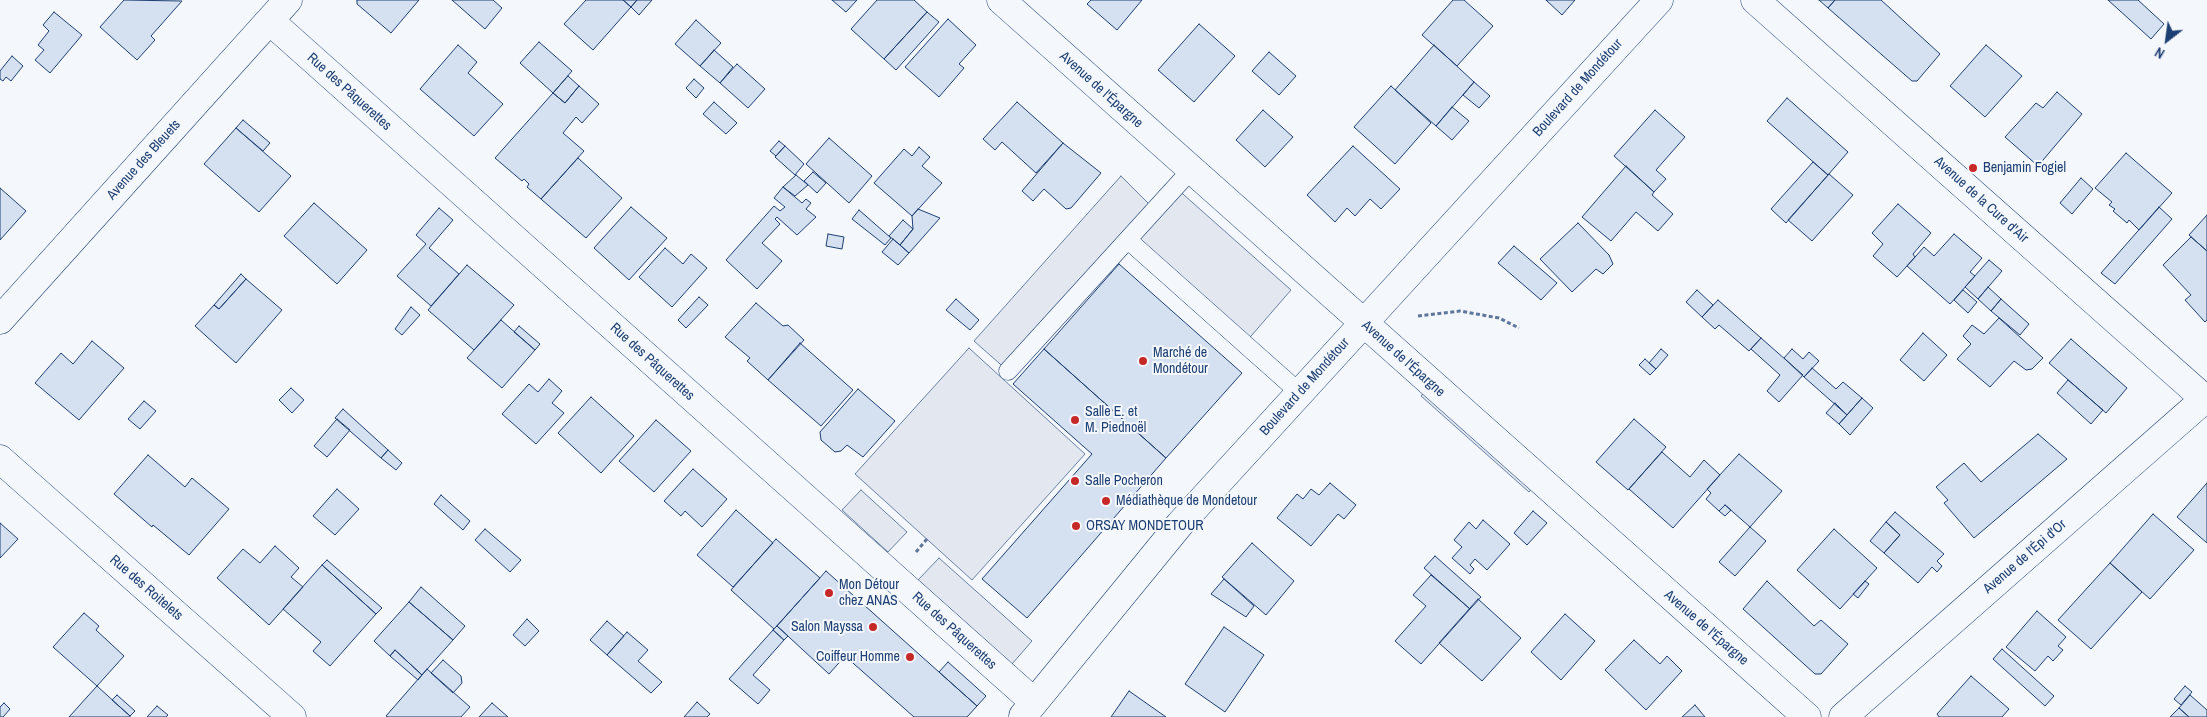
<!DOCTYPE html>
<meta charset="utf-8">
<style>
body{margin:0}
#map{position:relative;width:2207px;height:717px;overflow:hidden;background:#f4f7fb;font-family:"Archivo Narrow",sans-serif}
canvas{display:block}
.north{position:absolute;left:2142px;top:15px;width:50px;height:50px;-webkit-text-stroke:4px #f4f7fb;paint-order:stroke;rotate:210deg;font-size:14px;font-weight:700;line-height:20px;text-align:center;color:#1d3f73}
.north::after{content:'';display:block;margin:auto;width:18px;height:22px;background:#1d3f73;clip-path:polygon(50% 0,100% 100%,50% 72%,0 100%)}
</style>
<div id="map">
<canvas width="2207" height="717"></canvas>
<div class="north">N</div>
</div>
<script>
const context = document.querySelector('canvas').getContext('2d');
context.lineJoin = 'round';
function paint(path, color) {
  context.fillStyle = color;
  context.fill(path, 'evenodd');
}
function toPath(rows) {
  const path = new Path2D();
  for (const r of rows) {
    path.moveTo(r[0], r[1]);
    for (let i = 2; i < r.length; i += 2) path.lineTo(r[i], r[i + 1]);
  }
  return path;
}
function strokePath(path, color, width, dash) {
  context.strokeStyle = color;
  context.lineWidth = width;
  context.lineCap = dash ? 'butt' : 'round';
  context.setLineDash(dash || []);
  context.stroke(path);
}
function drawText(font, color, halo, rows, align = 'center') {
  context.font = font + ' "Archivo Narrow",sans-serif';
  context.lineWidth = 4;
  context.setLineDash([]);
  context.textBaseline = 'middle';
  context.strokeStyle = halo;
  context.fillStyle = color;
  for (const [text, x, y, turn = 0] of rows) {
    context.save();
    context.translate(x, y);
    context.rotate((+turn || 0) * Math.PI / 180);
    context.textAlign = isNaN(turn) ? turn : align;
    if (halo) context.strokeText(text, 0, 0);
    context.fillText(text, 0, 0);
    context.restore();
  }
}
const parking = toPath([
 [1121,176,1155,210,1175,187,1291,290,1245,343,1128,240,1008,371,974,341,1121,176],
 [969,348,1085,454,972,580,855,474,969,348],
 [1429,387,1537,482,1529,492,1421,396,1429,387],
 [861,490,907,532,888,552,842,510,861,490],
 [939,558,1032,641,1012,664,918,580,939,558]
]);
paint(parking, '#e3e8f0');
strokePath(parking, '#687fa3', 1);
const building = toPath([
 [124,0,182,1,151,36,155,40,137,60,100,27,124,0],
 [357,0,419,0,391,33,357,4,357,0],
 [452,0,493,0,502,8,485,29,452,0],
 [586,0,623,0,631,7,593,50,564,24,586,0],
 [623,0,637,0,631,7,623,0],
 [637,0,652,0,639,15,631,7,637,0],
 [832,0,857,0,846,12,832,0],
 [877,0,914,0,927,12,884,59,851,29,877,0],
 [1091,0,1142,0,1117,30,1087,4,1091,0],
 [1453,0,1464,0,1493,26,1457,66,1422,35,1453,0],
 [1546,0,1575,0,1562,15,1546,0],
 [1819,0,1835,0,1828,8,1819,0],
 [1835,0,1881,0,1940,54,1917,81,1912,81,1828,8,1835,0],
 [2108,0,2138,0,2164,24,2151,39,2108,0],
 [54,12,82,35,50,73,35,60,44,50,38,45,49,31,43,25,54,12],
 [927,12,939,22,896,70,884,59,927,12],
 [948,19,976,45,959,64,964,68,939,97,905,67,948,19],
 [696,20,721,43,700,66,675,44,696,20],
 [1199,24,1235,56,1194,102,1158,70,1199,24],
 [539,42,572,71,553,93,520,63,539,42],
 [458,45,477,62,468,73,503,104,474,136,420,89,458,45],
 [1434,45,1474,82,1436,126,1395,90,1434,45],
 [1986,45,2022,76,1985,117,1950,86,1986,45],
 [714,50,733,67,720,83,700,66,714,50],
 [1269,52,1296,76,1279,95,1252,71,1269,52],
 [12,56,23,66,11,81,6,77,3,81,0,79,0,71,12,56],
 [737,64,765,89,748,108,720,83,737,64],
 [568,76,579,86,565,103,553,93,568,76],
 [694,79,704,88,696,98,686,88,694,79],
 [1474,82,1490,96,1479,108,1463,95,1474,82],
 [579,86,599,104,582,123,576,117,563,133,584,151,541,199,527,187,529,184,524,179,522,181,495,158,553,93,565,103,579,86],
 [1391,86,1431,123,1395,164,1354,127,1391,86],
 [2057,92,2082,114,2038,166,2005,137,2036,103,2043,108,2057,92],
 [1787,98,1848,152,1828,175,1767,121,1787,98],
 [714,102,737,123,726,134,703,114,714,102],
 [1017,102,1063,143,1036,173,1002,142,995,150,983,139,1017,102],
 [1452,107,1469,121,1452,140,1436,126,1452,107],
 [1263,110,1293,137,1265,167,1236,140,1263,110],
 [1655,110,1685,137,1656,170,1666,179,1654,192,1614,156,1655,110],
 [243,120,270,143,263,151,236,128,243,120],
 [236,128,291,176,259,212,204,164,236,128],
 [829,138,872,176,849,203,806,164,829,138],
 [779,141,785,146,776,156,770,151,779,141],
 [1063,143,1101,173,1071,208,1066,209,1044,189,1033,201,1022,191,1063,143],
 [785,146,804,164,795,175,775,157,785,146],
 [1353,146,1400,189,1381,209,1370,199,1355,216,1347,208,1335,222,1307,195,1353,146],
 [919,147,930,157,922,166,942,183,912,216,874,183,904,149,912,156,919,147],
 [2126,153,2172,193,2139,230,2129,220,2127,223,2113,211,2115,209,2109,205,2112,202,2095,188,2126,153],
 [578,158,622,198,586,238,541,199,578,158],
 [1813,162,1828,175,1786,223,1771,209,1813,162],
 [1626,166,1654,192,1652,195,1673,214,1658,231,1636,212,1611,241,1582,217,1626,166],
 [813,172,826,183,817,193,804,181,813,172],
 [1829,174,1853,195,1812,241,1788,220,1829,174],
 [796,175,808,185,795,196,783,187,796,175],
 [2081,178,2093,189,2072,214,2060,203,2081,178],
 [783,187,802,203,806,199,811,203,806,209,816,217,797,235,777,217,775,219,780,224,762,243,782,261,757,289,726,260,774,206,780,211,785,207,774,198,783,187],
 [0,188,26,211,0,240,0,188],
 [314,203,367,250,337,284,284,236,314,203],
 [1898,204,1931,233,1913,254,1915,257,1897,277,1873,256,1883,244,1872,233,1898,204],
 [631,207,667,238,629,280,594,248,631,207],
 [2159,207,2172,219,2115,284,2101,273,2159,207],
 [439,208,453,220,429,248,459,274,431,306,397,276,426,244,416,235,439,208],
 [918,209,940,218,909,253,900,245,913,229,912,216,918,209],
 [859,210,891,238,885,245,852,219,859,210],
 [2207,215,2207,251,2189,235,2207,215],
 [903,220,913,229,900,245,889,236,903,220],
 [1578,223,1609,255,1613,264,1603,274,1596,269,1572,292,1540,259,1578,223],
 [828,234,844,237,842,249,826,246,828,234],
 [1954,234,1982,258,1970,272,1975,276,1950,304,1907,266,1924,247,1934,256,1954,234],
 [2191,237,2207,251,2207,320,2205,322,2185,300,2191,295,2163,265,2191,237],
 [893,239,909,253,898,265,882,252,893,239],
 [1514,246,1557,283,1541,300,1498,263,1514,246],
 [665,248,683,264,691,254,707,268,672,307,639,277,665,248],
 [1989,260,2002,271,1978,299,1965,287,1989,260],
 [1119,264,1242,373,1166,458,1044,349,1119,264],
 [467,265,514,305,474,350,428,310,467,265],
 [241,274,246,279,219,309,214,305,241,274],
 [246,279,282,310,236,363,195,326,214,305,219,309,246,279],
 [1988,287,2001,299,1991,311,1978,299,1988,287],
 [1697,290,1713,305,1702,317,1686,302,1697,290],
 [1963,290,1977,302,1968,313,1954,300,1963,290],
 [699,297,708,305,686,328,678,320,699,297],
 [956,299,979,320,970,330,946,310,956,299],
 [2001,299,2029,324,2020,335,1991,311,2001,299],
 [1718,300,1761,338,1749,351,1719,325,1715,329,1702,317,1718,300],
 [756,303,783,326,788,325,804,340,768,380,747,361,750,358,725,337,756,303],
 [411,307,420,315,402,335,395,329,411,307],
 [1999,318,2043,358,2032,369,2026,370,2014,361,1990,387,1957,359,1971,344,1963,336,1972,325,1984,334,1999,318],
 [501,320,535,350,502,388,467,358,501,320],
 [519,326,540,344,535,350,514,332,519,326],
 [1923,333,1947,355,1924,381,1900,360,1923,333],
 [1761,338,1803,375,1779,402,1767,391,1780,375,1751,349,1761,338],
 [2071,339,2127,388,2106,413,2049,363,2071,339],
 [92,341,124,368,79,420,35,383,61,353,73,364,92,341],
 [800,343,853,390,821,426,768,380,800,343],
 [1044,349,1166,458,1027,618,982,579,1092,454,1013,384,1044,349],
 [1661,349,1668,355,1656,369,1649,363,1661,349],
 [1792,349,1803,359,1809,352,1819,361,1804,377,1784,358,1792,349],
 [1645,359,1656,369,1650,375,1639,365,1645,359],
 [1812,368,1836,389,1843,382,1862,398,1847,415,1804,377,1812,368],
 [549,379,562,391,552,403,564,413,536,444,502,414,529,384,538,392,549,379],
 [2068,380,2103,410,2091,424,2057,393,2068,380],
 [291,388,304,400,292,413,279,400,291,388],
 [858,389,895,421,863,457,847,445,841,451,835,452,821,440,820,432,858,389],
 [591,397,634,436,601,473,558,433,591,397],
 [1862,398,1873,408,1850,435,1839,424,1862,398],
 [144,401,156,411,140,429,128,419,144,401],
 [1835,403,1847,415,1839,424,1826,413,1835,403],
 [343,409,388,450,381,458,335,418,343,409],
 [337,419,350,430,327,457,314,446,337,419],
 [1634,419,1666,447,1628,490,1596,462,1634,419],
 [656,420,691,451,654,492,619,461,656,420],
 [2038,434,2067,459,1974,538,1944,503,1948,500,1936,487,1964,463,1981,482,2038,434],
 [388,450,402,463,396,470,381,458,388,450],
 [1662,452,1690,477,1704,460,1720,475,1673,528,1629,489,1662,452],
 [1739,454,1782,491,1750,527,1725,505,1719,511,1706,499,1711,493,1707,489,1739,454],
 [148,455,185,487,192,478,229,509,189,555,153,525,152,527,114,494,148,455],
 [693,469,727,499,702,527,685,511,681,516,664,501,693,469],
 [1330,483,1356,505,1344,519,1338,514,1311,546,1277,518,1297,494,1303,499,1311,489,1319,495,1330,483],
 [2207,483,2207,543,2177,517,2207,483],
 [337,489,359,509,335,535,313,516,337,489],
 [441,495,470,521,463,530,434,504,441,495],
 [1725,505,1731,510,1725,516,1719,511,1725,505],
 [736,510,773,543,733,587,697,555,736,510],
 [1533,511,1547,523,1527,545,1514,533,1533,511],
 [1895,512,1944,554,1937,561,1942,566,1937,572,1932,567,1918,583,1884,553,1900,535,1886,522,1895,512],
 [2153,514,2194,550,2150,599,2110,563,2153,514],
 [1483,520,1510,544,1487,570,1475,559,1470,565,1474,569,1470,574,1452,558,1462,547,1454,540,1469,522,1476,529,1483,520],
 [1886,522,1900,535,1884,553,1870,541,1886,522],
 [0,523,18,539,0,558,0,523],
 [1750,527,1766,541,1735,576,1719,562,1750,527],
 [485,529,521,560,510,572,475,540,485,529],
 [1834,529,1877,568,1840,609,1797,570,1834,529],
 [776,539,820,578,774,629,731,590,776,539],
 [1252,543,1294,581,1266,615,1222,577,1252,543],
 [275,546,299,568,291,577,303,587,269,625,217,578,243,549,260,563,275,546],
 [1435,556,1481,597,1470,609,1424,568,1435,556],
 [327,560,382,608,376,614,322,565,327,560],
 [2110,563,2142,592,2091,649,2058,620,2110,563],
 [322,565,376,614,330,666,313,651,321,642,283,609,322,565],
 [826,571,977,706,967,717,914,717,845,656,829,674,777,626,826,571],
 [1431,575,1470,609,1421,664,1395,641,1426,606,1413,595,1431,575],
 [1224,579,1254,606,1246,617,1211,594,1224,579],
 [1767,581,1814,626,1821,620,1848,644,1821,674,1815,674,1743,609,1767,581],
 [1865,581,1869,584,1858,598,1853,594,1865,581],
 [421,587,465,626,453,640,409,602,421,587],
 [1478,599,1521,638,1482,681,1439,643,1478,599],
 [409,602,453,640,422,675,395,650,390,656,374,641,409,602],
 [2037,611,2066,637,2058,646,2063,650,2053,661,2048,656,2035,671,2006,647,2037,611],
 [84,613,99,626,96,630,124,656,97,686,53,647,84,613],
 [1565,614,1595,641,1561,680,1531,652,1565,614],
 [527,619,539,631,525,646,513,635,527,619],
 [607,621,624,636,607,655,590,640,607,621],
 [777,626,788,636,784,640,773,630,777,626],
 [1224,627,1264,655,1225,712,1185,684,1224,627],
 [773,630,784,640,753,675,770,690,758,704,729,679,773,630],
 [627,632,648,650,638,661,662,682,651,693,607,655,627,632],
 [1634,640,1660,664,1667,656,1682,671,1646,710,1605,670,1634,640],
 [2002,649,2054,696,2045,706,1993,659,2002,649],
 [395,650,422,675,418,680,390,656,395,650],
 [443,660,461,676,462,683,453,693,431,673,443,660],
 [948,662,986,696,977,706,939,672,948,662],
 [427,669,470,707,461,717,388,717,386,716,427,669],
 [1971,676,2009,709,2002,717,1939,717,1937,714,1971,676],
 [97,686,130,716,130,717,69,717,97,686],
 [2185,686,2192,692,2181,705,2174,699,2185,686],
 [1129,691,1166,717,1111,717,1129,691],
 [117,695,135,711,130,716,112,700,117,695],
 [2190,695,2207,710,2207,717,2189,717,2179,708,2190,695],
 [697,702,710,714,707,717,684,717,697,702],
 [4,703,10,709,3,717,0,717,0,707,4,703],
 [492,703,508,717,479,717,492,703],
 [1695,705,1705,717,1682,717,1695,705],
 [157,706,168,715,166,717,147,717,157,706],
 [2179,708,2189,717,2170,717,2179,708]
]);
paint(building, '#d5e0f0');
strokePath(building, '#1d3f73', 1);
const lane = toPath([
 [1128,240,1301,394],
 [1008,371,1191,170]
]);
const street = toPath([
 [1001,0,1807,717],
 [1755,0,2207,401],
 [270,21,1034,702],
 [0,320,288,0],
 [0,459,292,717],
 [1023,716,1180,524,1659,0],
 [1843,717,2207,397]
]);
strokePath(lane, '#1d3f73', 19);
strokePath(street, '#1d3f73', 29);
strokePath(toPath([
 [1418,316,1460,311,1499,318,1519,328],
 [916,552,927,539]
]), '#5e769c', 3, [4, 2.5]);
strokePath(lane, '#f4f7fb', 18);
strokePath(street, '#f4f7fb', 28);
for (const [x, y, r, color] of [
 [1973,168,5,"#c62828"],
 [1143,361,5,"#c62828"],
 [1075,420,5,"#c62828"],
 [1075,481,5,"#c62828"],
 [1106,501,5,"#c62828"],
 [1076,526,5,"#c62828"],
 [829,593,5,"#c62828"],
 [873,627,5,"#c62828"],
 [910,657,5,"#c62828"]
]) {
  const dot = new Path2D();
  dot.arc(x, y, r, 0, 2 * Math.PI);
  context.fillStyle = color;
  context.fill(dot);
  strokePath(dot, '#f4f7fb', 2);
}
drawText('14px', '#1d3f73', '#f4f7fb', [
 ["Boulevard de Mondétour",1578,88,-48],
 ["Avenue de l'Épargne",1101,90,42],
 ["Rue des Pâquerettes",349,92,42],
 ["Avenue des Bleuets",144,160,-48],
 ["Avenue de la Cure d'Air",1981,200,42],
 ["Avenue de l'Épargne",1403,359,42],
 ["Rue des Pâquerettes",652,362,42],
 ["Boulevard de Mondétour",1305,387,-48],
 ["Avenue de l'Épi d'Or",2025,557,-41],
 ["Rue des Roitelets",146,588,41],
 ["Avenue de l'Épargne",1706,628,41],
 ["Rue des Pâquerettes",954,631,42]
]);
drawText('14px', '#1d3f73', '#f4f7fb', [
 ["Benjamin Fogiel",1983,168],
 ["Marché de",1153,353],
 ["Mondétour",1153,369],
 ["Salle E. et",1085,412],
 ["M. Piednoël",1085,428],
 ["Salle Pocheron",1085,481],
 ["Médiathèque de Mondetour",1116,501],
 ["ORSAY MONDETOUR",1086,526],
 ["Mon Détour",839,585],
 ["chez ANAS",839,601],
 ["Salon Mayssa",863,627,"right"],
 ["Coiffeur Homme",900,657,"right"]
], 'left');
</script>
